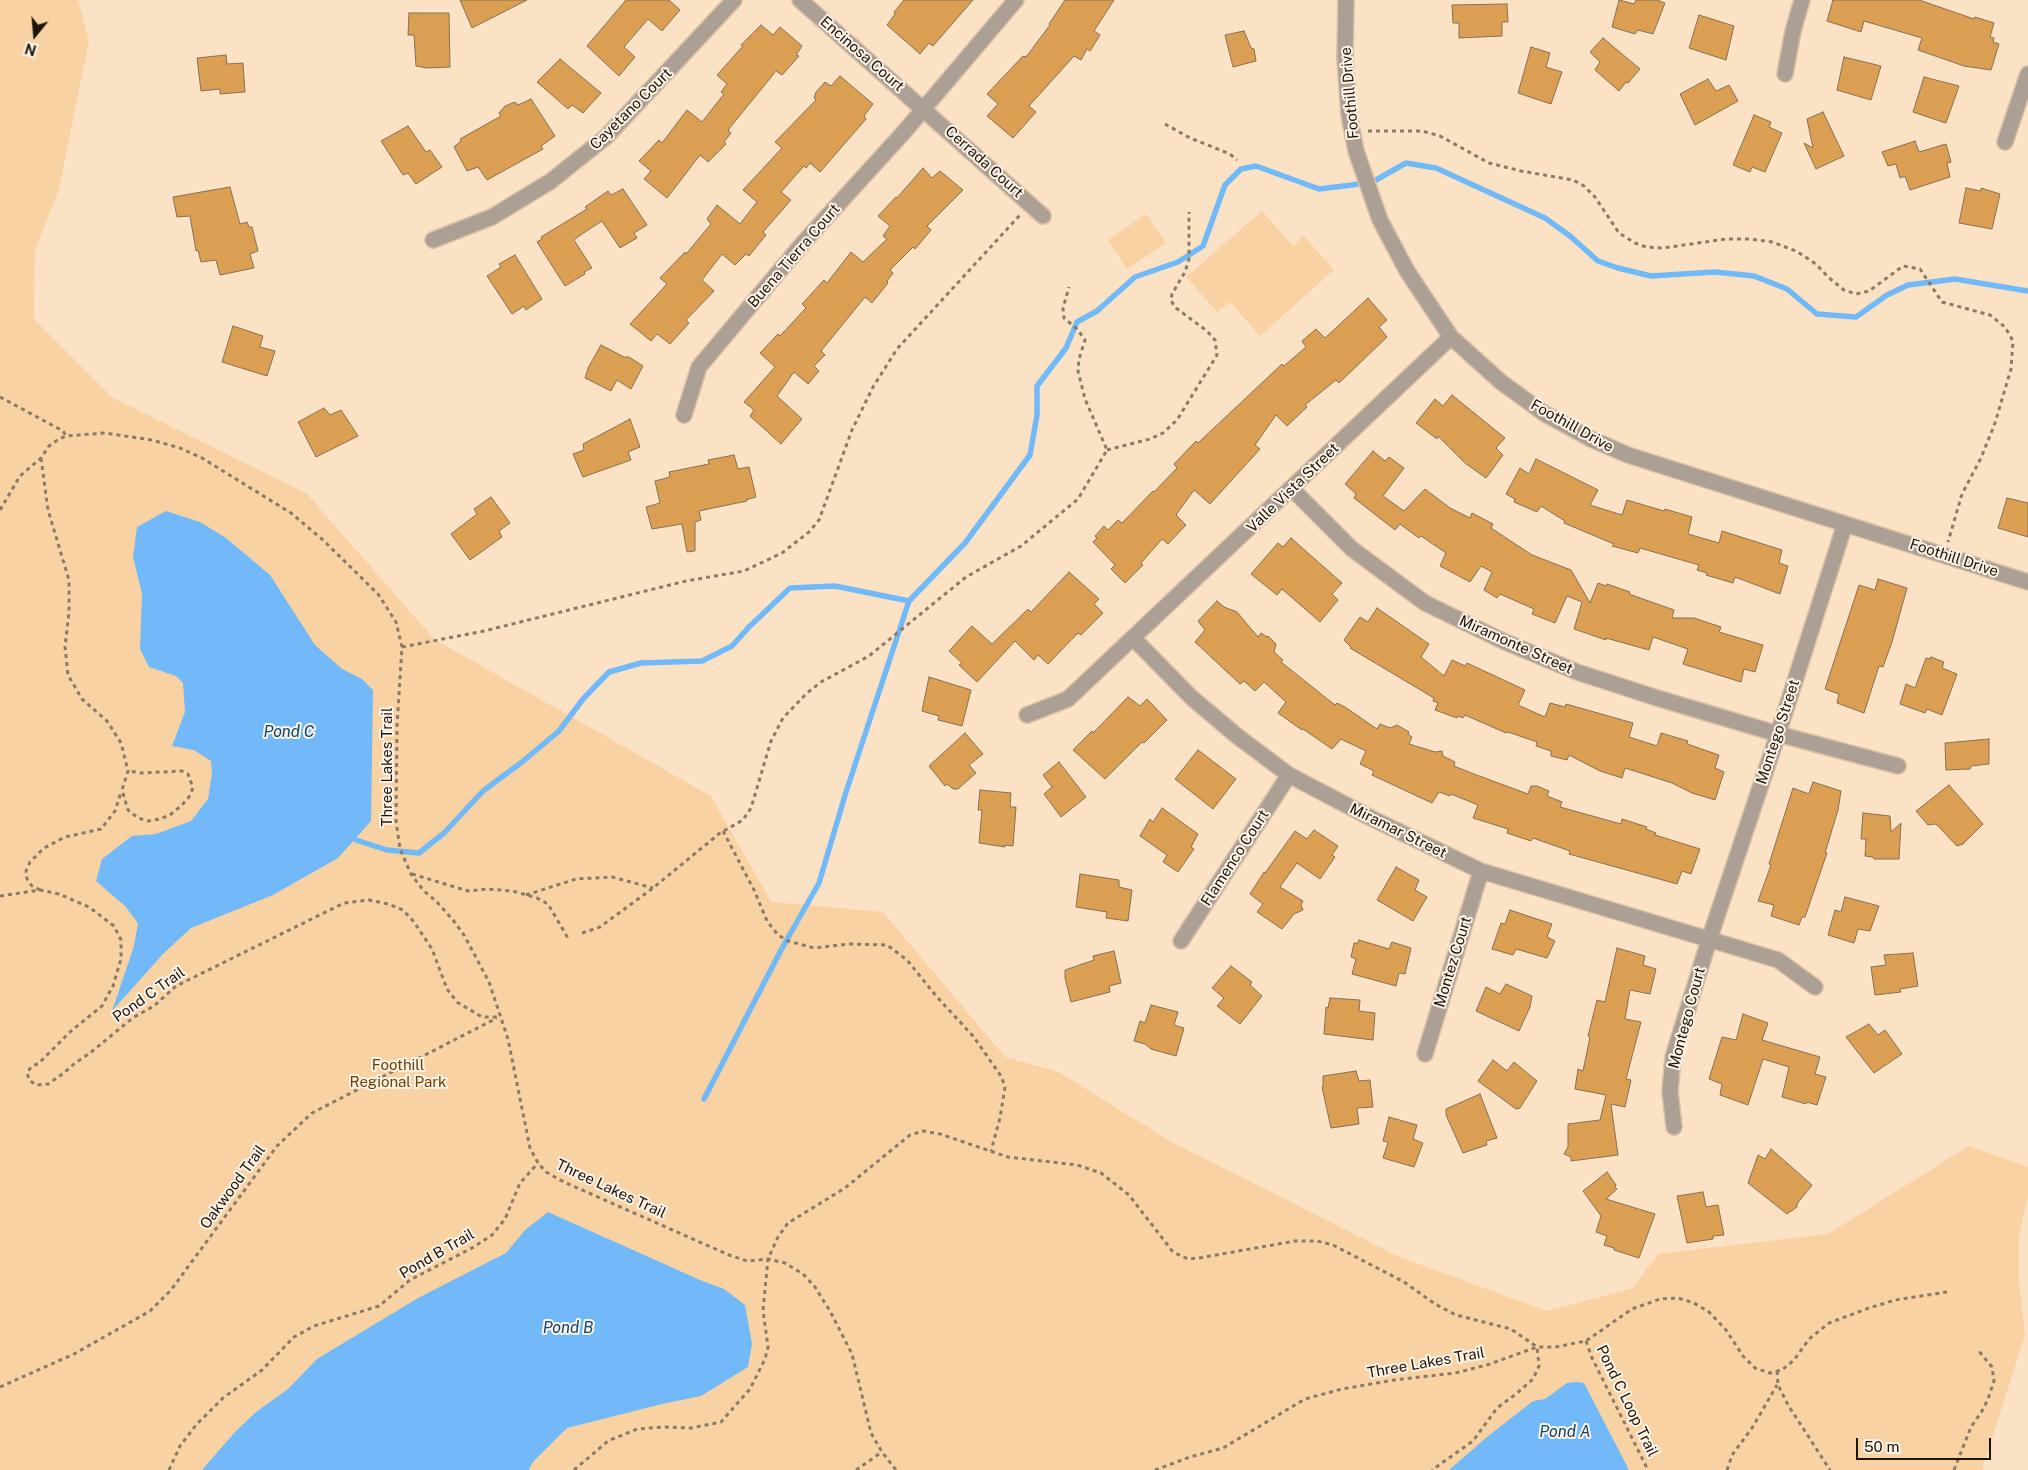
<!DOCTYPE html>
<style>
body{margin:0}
#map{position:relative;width:2028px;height:1470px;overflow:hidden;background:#fce2c4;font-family:"Public Sans",sans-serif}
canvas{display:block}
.north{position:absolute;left:10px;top:10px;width:50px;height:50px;-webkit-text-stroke:4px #fdf2e6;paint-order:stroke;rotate:197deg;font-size:14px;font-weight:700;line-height:20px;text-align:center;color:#1e150a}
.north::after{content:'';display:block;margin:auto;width:18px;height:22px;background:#1e150a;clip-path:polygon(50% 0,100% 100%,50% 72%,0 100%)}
.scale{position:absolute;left:1856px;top:1438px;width:135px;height:22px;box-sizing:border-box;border:2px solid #1e150a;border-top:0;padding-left:6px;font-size:15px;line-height:18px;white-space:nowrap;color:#1e150a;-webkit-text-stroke:4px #fdf2e6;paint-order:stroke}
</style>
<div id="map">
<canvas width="2028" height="1470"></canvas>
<div class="north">N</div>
<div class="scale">50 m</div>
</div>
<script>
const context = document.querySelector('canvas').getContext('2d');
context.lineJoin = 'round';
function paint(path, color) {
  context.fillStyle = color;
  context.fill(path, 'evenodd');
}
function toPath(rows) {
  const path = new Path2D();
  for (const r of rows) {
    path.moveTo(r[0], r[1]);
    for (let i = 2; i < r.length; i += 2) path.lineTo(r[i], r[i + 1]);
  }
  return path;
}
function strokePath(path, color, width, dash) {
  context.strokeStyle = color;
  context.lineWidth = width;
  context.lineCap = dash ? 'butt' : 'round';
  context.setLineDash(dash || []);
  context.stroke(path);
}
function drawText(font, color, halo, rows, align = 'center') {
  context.font = font + ' "Public Sans",sans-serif';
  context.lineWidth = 4;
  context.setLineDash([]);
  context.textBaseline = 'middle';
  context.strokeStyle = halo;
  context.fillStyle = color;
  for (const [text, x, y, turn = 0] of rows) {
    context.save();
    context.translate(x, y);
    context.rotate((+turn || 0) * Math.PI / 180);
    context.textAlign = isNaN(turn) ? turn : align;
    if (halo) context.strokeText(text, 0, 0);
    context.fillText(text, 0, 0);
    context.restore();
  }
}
paint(toPath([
 [0,0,78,0,89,41,59,189,35,250,34,319,113,398,307,494,434,639,711,796,771,902,883,912,1005,1057,1059,1072,1168,1140,1397,1256,1547,1311,1633,1288,1658,1254,1828,1234,1969,1146,2028,1167,2028,1195,2019,1236,2019,1280,2025,1335,1982,1470,0,1470],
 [1262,211,1293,246,1304,236,1334,270,1260,336,1230,302,1217,312,1186,277],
 [1146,214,1166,243,1127,269,1108,240]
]), '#f9d2a3');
paint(toPath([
 [166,511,200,522,226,538,270,575,315,645,342,669,362,679,373,690,371,821,338,858,273,895,191,928,163,954,112,1011,134,946,138,923,125,906,96,881,102,859,132,836,156,834,191,821,208,799,212,773,211,761,194,750,172,746,185,712,183,683,176,676,149,667,140,649,142,594,133,557,137,527],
 [548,1212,700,1280,724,1289,745,1305,752,1344,748,1367,701,1396,662,1404,567,1428,532,1463,529,1470,202,1470,235,1432,256,1412,288,1389,317,1359,418,1298,506,1253,525,1230],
 [1576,1382,1584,1383,1629,1470,1449,1470,1487,1437,1533,1401,1545,1399,1567,1383]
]), '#71b9f8');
strokePath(toPath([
 [356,840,387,850,419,853,444,833,483,791,522,762,559,731,583,699,609,672,641,663,702,661,732,646,749,627,790,588,835,586,909,601],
 [704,1099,781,950,819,883,846,792,909,601,965,543,1030,455,1037,415,1037,386,1066,348,1077,322,1097,311,1135,277,1178,262,1203,246,1225,185,1241,169,1256,166,1319,189,1352,185,1376,180,1406,163,1436,168,1545,218,1570,236,1598,261,1618,268,1651,276,1715,272,1754,276,1787,289,1817,314,1856,317,1887,295,1908,285,1955,279,2028,291]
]), '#71b9f8', 5.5);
const building = toPath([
 [460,0,527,0,472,28,460,0],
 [626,0,669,0,680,10,662,31,648,19,624,47,635,57,619,76,587,46,626,0],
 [904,0,973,0,933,46,929,43,920,54,887,25,895,14,894,12,904,0],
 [1065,0,1114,0,1094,31,1100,35,1090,51,1087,49,1081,60,1074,56,1029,106,1036,112,1013,138,987,116,998,104,987,94,1023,56,1026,57,1050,25,1049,24,1065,0],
 [1619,0,1634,4,1636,0,1657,0,1665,3,1653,34,1638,30,1635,34,1612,27,1619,0],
 [1833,0,1919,0,1974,19,1975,17,1994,23,1990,37,1994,38,1993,42,1999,44,1991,70,1964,66,1918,50,1922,38,1864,21,1861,32,1827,21,1833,0],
 [1507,4,1508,22,1502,22,1502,36,1459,38,1459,23,1453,23,1452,5,1507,4],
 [409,13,449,13,450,67,427,68,416,66,414,35,408,35,409,13],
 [1699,15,1734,26,1726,60,1689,48,1699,15],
 [761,25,773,35,780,27,802,46,796,55,799,56,782,75,776,71,728,130,731,133,724,142,726,144,708,162,700,155,667,198,644,179,651,171,639,161,659,140,662,143,687,110,702,122,724,94,721,92,727,84,717,75,743,46,741,45,761,25],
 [1244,31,1251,48,1254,49,1256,61,1233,67,1225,35,1244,31],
 [1603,38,1640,69,1628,83,1626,82,1619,91,1595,70,1600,62,1590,52,1603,38],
 [1531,47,1550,53,1546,67,1562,72,1551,104,1518,93,1531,47],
 [226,55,227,64,243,63,245,92,220,94,220,89,201,91,197,58,226,55],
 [1844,57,1881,66,1871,100,1837,90,1844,57],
 [560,59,601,93,583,113,572,105,568,109,537,82,560,59],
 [840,76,873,104,864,116,866,119,820,172,810,163,806,168,804,166,781,192,791,200,763,232,766,235,749,256,746,254,735,265,722,254,702,280,714,291,686,320,689,323,670,344,657,334,651,341,630,324,667,284,660,278,685,252,686,254,711,224,707,219,717,205,740,224,757,202,743,190,782,148,775,142,816,100,814,98,816,92,825,82,831,86,840,76],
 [1924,77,1959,86,1946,123,1913,112,1924,77],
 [1708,79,1716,91,1729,85,1738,101,1695,125,1680,94,1708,79],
 [531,99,555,136,541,146,543,149,487,180,478,167,467,171,454,147,461,141,460,139,501,116,499,113,505,106,515,102,518,105,531,99],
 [1823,112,1844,156,1816,169,1804,143,1813,148,1807,119,1823,112],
 [1754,115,1771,122,1769,127,1782,133,1765,172,1752,167,1750,172,1733,165,1754,115],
 [408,126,426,152,430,150,442,167,416,184,408,173,403,175,381,141,408,126],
 [1915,141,1919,152,1946,144,1951,162,1947,163,1950,177,1910,190,1905,176,1900,178,1896,164,1888,166,1882,152,1915,141],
 [923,168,932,178,940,171,963,190,927,226,931,230,915,249,913,247,890,270,893,273,887,281,888,283,872,303,865,297,821,351,825,355,814,366,819,371,808,384,794,372,777,396,802,419,781,444,750,416,754,410,744,402,775,367,760,353,778,334,780,336,806,308,802,304,824,280,827,283,851,252,863,262,887,239,883,236,890,226,878,216,896,197,897,198,923,168],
 [230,187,240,224,247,222,249,227,252,227,258,251,250,254,254,268,220,275,216,260,201,262,198,250,196,251,190,216,177,217,173,197,230,187],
 [1966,188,1981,191,1981,188,2000,194,1992,229,1959,223,1966,188],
 [623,189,647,225,634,233,637,238,620,248,602,221,579,236,574,240,592,268,584,272,585,274,565,286,537,242,542,239,541,237,587,209,585,207,608,191,611,195,623,189],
 [515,255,542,299,526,310,524,306,512,314,487,276,501,267,499,264,515,255],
 [1368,298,1387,320,1379,327,1387,337,1339,383,1336,380,1305,405,1307,407,1287,426,1276,415,1255,445,1260,449,1210,504,1194,490,1176,515,1186,525,1168,544,1162,539,1141,563,1143,565,1125,583,1111,569,1115,565,1093,542,1097,538,1095,536,1104,526,1108,530,1118,520,1122,523,1153,491,1154,492,1177,468,1174,464,1196,441,1198,443,1282,364,1284,366,1306,347,1302,341,1316,329,1325,338,1368,298],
 [233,326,263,336,260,347,275,351,267,376,222,362,233,326],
 [601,345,624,357,629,357,643,366,631,389,617,380,611,391,585,378,588,368,601,345],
 [1452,395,1505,438,1496,448,1503,455,1486,478,1465,463,1438,436,1437,439,1416,423,1435,399,1443,406,1452,395],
 [324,408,330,415,341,410,358,436,316,457,298,422,324,408],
 [630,419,640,447,628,452,631,460,583,477,573,454,584,450,583,444,630,419],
 [1373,451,1385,461,1389,457,1404,468,1383,496,1404,511,1425,489,1450,508,1470,518,1472,513,1493,524,1491,528,1532,555,1571,570,1590,603,1598,583,1606,586,1607,584,1630,592,1629,594,1674,610,1672,618,1694,618,1721,627,1719,632,1763,645,1755,672,1744,669,1741,682,1683,664,1688,649,1653,637,1649,650,1606,638,1606,640,1574,629,1582,602,1567,596,1555,623,1532,614,1534,609,1500,594,1497,598,1484,590,1492,572,1481,566,1470,582,1440,566,1446,553,1421,536,1419,538,1400,524,1395,530,1354,498,1356,494,1345,484,1373,451],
 [734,455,738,469,749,467,756,497,746,500,747,501,699,511,701,520,695,522,695,551,687,552,682,524,652,529,646,507,660,503,655,481,670,477,669,472,709,464,708,460,734,455],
 [1536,459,1598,490,1590,505,1622,515,1627,500,1664,511,1665,509,1692,517,1688,534,1719,543,1722,531,1782,550,1779,563,1788,566,1780,594,1735,577,1733,583,1706,575,1707,573,1697,570,1699,565,1640,548,1638,553,1612,546,1614,544,1564,523,1565,521,1541,506,1537,512,1514,502,1515,499,1506,494,1520,468,1529,474,1536,459],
 [491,497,510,523,499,531,502,537,470,560,451,534,477,514,474,509,491,497],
 [2007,498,2028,503,2028,537,1998,528,2007,498],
 [1291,538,1342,583,1332,594,1338,600,1320,622,1282,589,1277,595,1251,574,1278,543,1283,547,1291,538],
 [1069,572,1099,599,1094,604,1103,613,1081,635,1078,633,1048,664,1038,655,1034,660,1015,641,977,682,959,665,962,663,949,651,972,626,992,644,1028,609,1031,612,1069,572],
 [1878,579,1907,588,1892,642,1883,667,1879,666,1864,713,1837,703,1839,694,1825,689,1859,585,1875,590,1878,579],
 [1217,601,1224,607,1237,612,1258,637,1261,633,1267,637,1268,636,1276,644,1274,652,1283,660,1281,662,1335,705,1337,703,1345,707,1377,729,1380,724,1390,728,1397,725,1409,732,1408,734,1412,737,1409,744,1435,752,1442,751,1443,756,1455,762,1454,766,1474,774,1528,794,1531,786,1537,786,1549,791,1547,796,1562,802,1560,807,1621,824,1622,819,1647,827,1646,829,1656,833,1655,835,1700,849,1691,874,1682,871,1677,884,1569,854,1570,851,1533,838,1531,841,1507,833,1508,829,1473,818,1478,805,1451,794,1450,796,1439,792,1432,803,1372,775,1374,771,1360,764,1366,751,1341,739,1332,749,1303,729,1302,730,1278,713,1286,702,1264,682,1255,691,1244,681,1240,684,1195,642,1205,630,1198,621,1217,601],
 [1377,608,1429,644,1421,657,1444,676,1452,660,1465,666,1467,663,1525,690,1518,705,1545,717,1550,703,1565,707,1566,704,1633,723,1629,737,1657,746,1661,733,1688,741,1687,744,1719,755,1715,768,1724,772,1715,800,1692,793,1672,783,1625,768,1622,778,1600,771,1569,755,1567,760,1551,756,1551,751,1536,746,1537,742,1508,732,1506,733,1465,715,1463,718,1458,716,1457,718,1435,710,1438,703,1433,701,1434,698,1350,648,1351,647,1344,640,1360,617,1368,622,1377,608],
 [1931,657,1944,662,1942,668,1957,674,1942,715,1927,709,1925,713,1900,704,1906,684,1915,688,1926,658,1931,659,1931,657],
 [929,677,971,690,962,726,938,720,939,716,922,711,929,677],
 [1128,697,1140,706,1147,699,1167,720,1144,743,1142,742,1105,779,1073,750,1092,731,1093,733,1128,697],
 [965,733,983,754,969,765,976,773,958,789,953,789,947,784,945,786,929,766,965,733],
 [1989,739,1989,764,1971,766,1970,769,1946,770,1945,743,1989,739],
 [1198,750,1236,779,1213,809,1175,779,1198,750],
 [1059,762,1086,797,1061,817,1044,794,1052,787,1043,775,1059,762],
 [1813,782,1841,791,1838,810,1825,853,1827,853,1805,917,1802,917,1799,925,1771,916,1774,905,1758,901,1771,865,1769,864,1793,788,1809,794,1813,782],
 [1949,785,1983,824,1963,844,1957,846,1936,824,1928,825,1916,811,1949,785],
 [980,790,1011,793,1010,807,1016,807,1013,846,1005,845,1005,847,979,843,982,810,978,810,980,790],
 [1162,808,1198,834,1191,847,1194,849,1178,872,1163,862,1167,855,1140,836,1150,819,1153,822,1162,808],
 [1863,813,1890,816,1891,832,1901,823,1899,859,1874,859,1873,857,1865,856,1866,839,1861,839,1863,813],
 [1314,830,1338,846,1332,855,1335,857,1320,879,1297,863,1280,887,1303,901,1301,905,1303,910,1294,914,1282,929,1257,912,1263,904,1250,894,1264,872,1265,873,1295,831,1307,839,1314,830],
 [1396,867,1419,880,1415,890,1427,897,1413,921,1377,900,1396,867],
 [1080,874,1119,880,1119,887,1132,890,1128,921,1106,918,1107,912,1076,907,1080,874],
 [1845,897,1879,906,1870,931,1858,929,1854,943,1828,935,1835,910,1841,912,1845,897],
 [1510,910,1552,924,1547,937,1555,941,1547,958,1516,949,1513,955,1492,949,1501,923,1505,924,1510,910],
 [1359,940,1389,949,1392,942,1411,948,1405,974,1399,973,1396,986,1352,974,1356,959,1351,957,1354,943,1358,943,1359,940],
 [1617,948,1645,956,1643,965,1656,969,1650,994,1630,990,1625,1019,1641,1022,1626,1079,1631,1080,1625,1107,1611,1104,1618,1155,1571,1161,1571,1157,1564,1154,1568,1147,1568,1124,1600,1120,1606,1095,1575,1089,1578,1069,1583,1071,1590,1037,1588,1036,1597,1000,1605,1002,1617,948],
 [1114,951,1121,983,1109,986,1110,992,1071,1002,1065,978,1065,970,1094,960,1093,956,1114,951],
 [1913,953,1918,986,1900,989,1901,992,1875,995,1871,967,1886,965,1884,955,1913,953],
 [1231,966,1252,982,1250,985,1262,996,1240,1024,1217,1006,1224,998,1212,988,1231,966],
 [1506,984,1532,996,1530,1007,1519,1031,1476,1011,1486,987,1500,994,1506,984],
 [1330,998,1360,1000,1359,1011,1375,1013,1373,1040,1324,1034,1326,1007,1328,1008,1330,998],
 [1151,1005,1178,1012,1174,1025,1184,1028,1176,1056,1151,1049,1145,1044,1134,1041,1140,1021,1145,1023,1151,1005],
 [1743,1014,1768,1023,1762,1040,1820,1057,1815,1074,1826,1077,1817,1105,1807,1102,1806,1104,1782,1097,1789,1067,1763,1059,1748,1105,1720,1095,1722,1084,1709,1079,1722,1037,1736,1040,1743,1014],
 [1869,1024,1878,1035,1885,1030,1902,1054,1874,1073,1846,1037,1869,1024],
 [1493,1060,1507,1071,1514,1062,1537,1081,1520,1108,1516,1109,1478,1081,1493,1060],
 [1356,1071,1359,1081,1370,1080,1373,1107,1357,1108,1359,1124,1331,1128,1322,1087,1323,1086,1323,1076,1356,1071],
 [1480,1094,1497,1138,1486,1141,1487,1145,1463,1153,1446,1115,1446,1109,1480,1094],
 [1389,1117,1417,1125,1413,1139,1423,1143,1414,1167,1383,1158,1388,1142,1383,1141,1389,1117],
 [1771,1149,1812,1185,1797,1204,1797,1207,1787,1214,1748,1183,1758,1155,1765,1159,1771,1149],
 [1607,1172,1616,1185,1615,1187,1617,1189,1606,1199,1655,1214,1639,1258,1614,1250,1614,1248,1604,1245,1607,1236,1596,1232,1601,1216,1583,1191,1607,1172],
 [1703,1192,1706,1207,1718,1205,1724,1235,1713,1236,1713,1239,1687,1243,1677,1196,1703,1192]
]);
paint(building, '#da9f53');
strokePath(building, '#877054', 1);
const street = toPath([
 [800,0,1043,216],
 [1346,0,1345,58,1349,115,1356,151,1380,220,1407,271,1451,337,1501,382,1545,414,1591,439,1628,455,2028,582],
 [1785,74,1793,31,1802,0],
 [2005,142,2028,74],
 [433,240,492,217,551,181,606,137,734,0],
 [684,415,699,367,803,243,904,132,1016,0],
 [1292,489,1352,549,1425,603,1503,641,1577,672,1657,698,1778,734,1898,766],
 [1134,639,1192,698,1237,736,1289,775,1371,818,1481,871,1778,960,1815,987],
 [1027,715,1068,699,1451,337],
 [1181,941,1289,775],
 [1425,1054,1481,871],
 [1674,1127,1670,1091,1673,1057,1709,940,1778,734,1845,524]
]);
strokePath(street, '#d8c1a6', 18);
strokePath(toPath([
 [1165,124,1190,138,1230,154,1237,160],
 [1368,131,1422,131,1440,136,1489,163,1521,171,1573,180,1584,186,1595,197,1619,233,1635,243,1646,247,1663,248,1726,239,1750,239,1772,242,1796,251,1816,264,1828,277,1844,290,1856,294,1869,291,1903,266,1920,269,1942,302,1990,315,2005,327,2013,341,2011,369,1995,423,1981,458,1962,494,1948,542],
 [0,397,63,431,66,436],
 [1107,450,1150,439,1163,433,1177,420,1217,355,1215,340,1207,331,1176,308,1171,301,1172,294,1185,272,1189,259,1189,212],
 [41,458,48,510,69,580,69,612,65,647,68,675,82,699,107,721,121,743,128,771,122,790,128,810,138,818,148,821,160,819,170,815,181,806,189,797,193,788,188,774,182,771,142,773,128,771],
 [0,510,20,476,41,458,49,446,59,439,66,436,105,433,152,440,180,448,202,458,291,513,323,540,378,594,396,622,402,647,397,726,396,821,400,849,411,874,423,890,437,902,453,920,464,935,489,982,508,1039,530,1148,538,1163,546,1172,564,1182,729,1255,747,1261,768,1259,785,1263,803,1274,815,1287,830,1311,852,1354,871,1433,882,1452,896,1470],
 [402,647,484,631,686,581,744,571,782,553,809,532,819,520,852,430,873,387,897,349,1020,215],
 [723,831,754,890,767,921,778,935,788,941,814,948,849,944,887,945,907,960,937,997,973,1036,1001,1076,1005,1087,1000,1118,991,1151],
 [412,874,468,891,487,889,513,891,537,898,548,904,569,940],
 [40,890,32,886,27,879,26,871,30,862,44,848,65,837,101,829,115,811,121,792],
 [526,895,576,879,612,877,653,888],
 [0,896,40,890,59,894,89,907,114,926,121,940,121,959,113,986,102,1006,71,1031,39,1063,31,1067,27,1073,30,1081,37,1085,48,1084,64,1073,74,1064,90,1053,134,1017,154,1006,176,986,344,903,369,900,388,904,403,910,414,922,432,949,447,989,457,1002,482,1017,500,1017],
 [582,933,600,927,653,888,720,833,743,820,751,808,771,741,783,718,807,693,821,682,869,656,966,577,1021,546,1078,499,1107,450,1085,399,1078,371,1079,359,1085,340,1077,329,1064,318,1063,308,1069,287],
 [1586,1341,1592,1358,1648,1470],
 [1777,1371,1778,1385,1788,1405,1830,1470],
 [0,1387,74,1354,150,1311,171,1290,277,1146,312,1113,497,1018],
 [169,1470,180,1446,196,1425,223,1398,262,1370,294,1337,314,1326,379,1306,410,1280,472,1248,492,1235,505,1219,520,1183,538,1163],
 [574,1470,608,1441,637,1429,663,1427,691,1428,721,1422,750,1389,765,1359,768,1347,763,1310,768,1259,778,1237,788,1223,845,1188,910,1135,923,1131,940,1134,1008,1157,1077,1165,1101,1173,1129,1195,1173,1252,1188,1259,1199,1258,1295,1241,1317,1241,1333,1245,1404,1282,1435,1304,1456,1315,1511,1329,1537,1347,1539,1366,1533,1379,1516,1394,1497,1408,1473,1441,1432,1470],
 [856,1470,882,1452],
 [1155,1470,1190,1457,1223,1448,1305,1399,1342,1389,1394,1380,1455,1373,1487,1365,1537,1347,1555,1347,1586,1341,1632,1309,1660,1299,1678,1298,1694,1303,1709,1312,1726,1330,1743,1356,1755,1368,1770,1373,1782,1370,1794,1360,1809,1339,1829,1323,1869,1308,1895,1300,1947,1292],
 [1727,1470,1732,1455,1752,1428,1777,1385],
 [1954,1470,1971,1427,1982,1411,1988,1399,1994,1381,1992,1367,1978,1350]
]), '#8b7a65', 3, [4, 4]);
strokePath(street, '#aba093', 15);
drawText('15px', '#1e150a', '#fdf2e6', [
 ["Encinosa Court",862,54,41],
 ["Foothill Drive",1350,93,-95],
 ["Cayetano Court",631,109,-45],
 ["Cerrada Court",984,162,42],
 ["Buena Tierra Court",794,256,-49],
 ["Foothill Drive",1572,426,29],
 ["Valle Vista Street",1293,488,-44],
 ["Foothill Drive",1954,558,18],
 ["Miramonte Street",1516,645,24],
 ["Montego Street",1778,732,-72],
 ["Three Lakes Trail",387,767,-90],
 ["Miramar Street",1398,831,26],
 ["Flamenco Court",1235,858,-57],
 ["Montez Court",1453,962,-73],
 ["Pond C Trail",149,995,-35],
 ["Montego Court",1687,1018,-75],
 ["Oakwood Trail",233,1187,-54],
 ["Three Lakes Trail",611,1189,25],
 ["Pond B Trail",437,1254,-30],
 ["Three Lakes Trail",1426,1363,-10],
 ["Pond C Loop Trail",1627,1401,64]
]);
drawText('15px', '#6a4304', '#fdf2e6', [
 ["Foothill",398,1065],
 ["Regional Park",398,1082]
]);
drawText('italic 16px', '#0e456d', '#fdf2e6', [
 ["Pond C",289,732],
 ["Pond B",568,1328],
 ["Pond A",1565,1432]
]);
</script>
